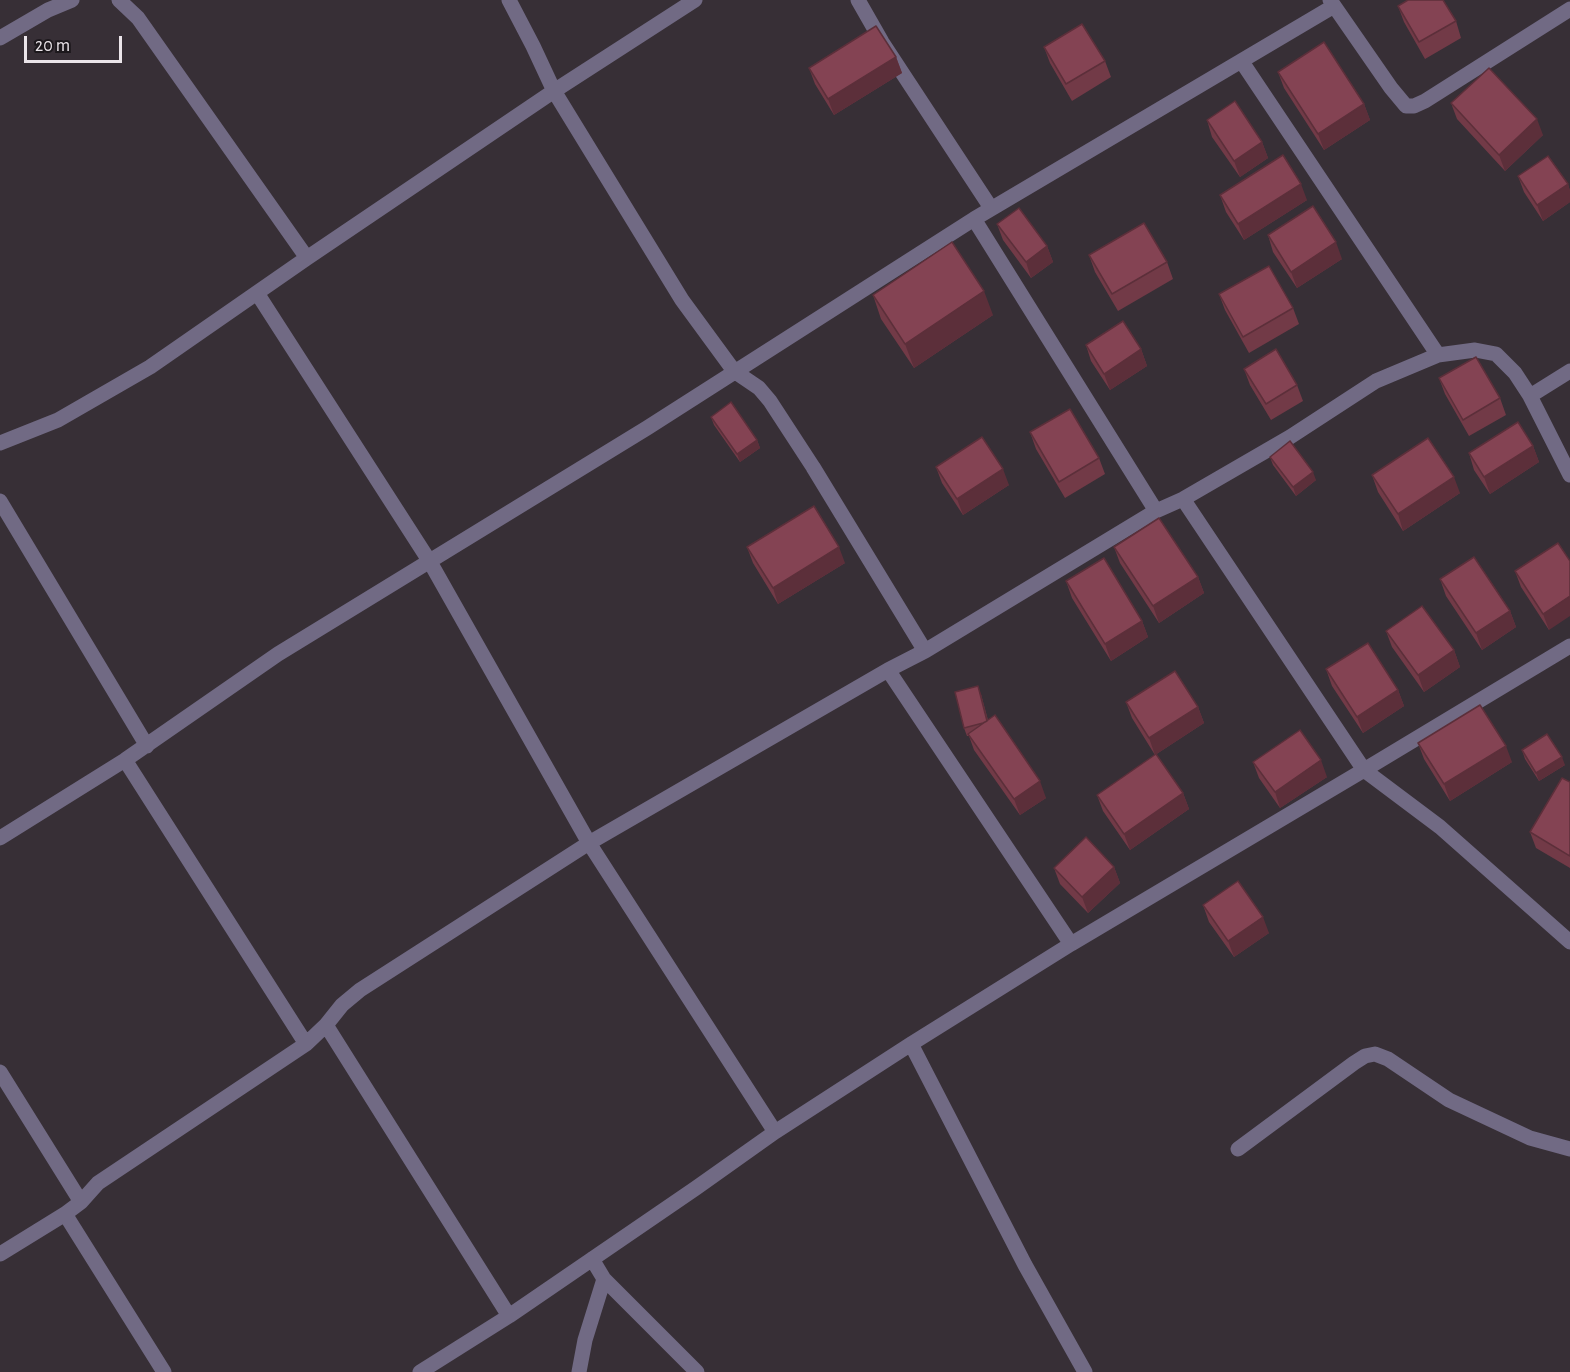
<!DOCTYPE html>
<style>
body{margin:0}
#map{position:relative;width:1570px;height:1372px;overflow:hidden;background:#372f36;font-family:"Alegreya Sans",sans-serif}
canvas{display:block}
.scale{position:absolute;left:24px;top:36px;width:98px;height:27px;box-sizing:border-box;border:3px solid #ebe5ea;border-top:0;padding-left:8px;font-size:18px;line-height:21px;white-space:nowrap;color:#ebe5ea;-webkit-text-stroke:4px #1c181c;paint-order:stroke}
</style>
<div id="map">
<canvas width="1570" height="1372"></canvas>
<div class="scale">20 m</div>
</div>
<script>
const context = document.querySelector('canvas').getContext('2d');
context.lineJoin = 'round';
function toPath(rows) {
  const path = new Path2D();
  for (const r of rows) {
    path.moveTo(r[0], r[1]);
    for (let i = 2; i < r.length; i += 2) path.lineTo(r[i], r[i + 1]);
  }
  return path;
}
function strokePath(path, color, width, dash) {
  context.strokeStyle = color;
  context.lineWidth = width;
  context.lineCap = dash ? 'butt' : 'round';
  context.setLineDash(dash || []);
  context.stroke(path);
}
function paint(path, color) {
  context.fillStyle = color;
  context.fill(path, 'evenodd');
}
strokePath(toPath([
 [119,0,138,18,307,258],
 [509,0,533,46,554,91,682,300,734,371,759,388,770,401,813,467,925,651],
 [858,0,882,42,991,208],
 [1330,0,1391,88,1406,106,1414,106,1425,101,1570,9],
 [0,38,48,10,72,0],
 [1242,62,1438,355],
 [974,219,1156,511],
 [257,293,430,562,589,843,775,1132],
 [1530,396,1570,371],
 [0,443,58,420,150,367,307,258,554,91,695,0],
 [1183,499,1364,770,1440,827,1570,942],
 [0,501,147,746],
 [888,670,1071,944],
 [125,760,306,1044],
 [0,838,125,760,278,654,647,428,974,219,1334,6],
 [326,1025,509,1316],
 [911,1044,1025,1265,1085,1372],
 [0,1072,81,1202],
 [1238,1149,1354,1063,1365,1056,1375,1054,1388,1059,1449,1100,1530,1138,1570,1149],
 [65,1214,164,1372],
 [0,1254,65,1214,81,1202,98,1183,306,1044,326,1025,342,1005,360,990,589,843,888,670,925,651,1156,511,1183,499,1290,437,1376,381,1438,355,1475,350,1496,354,1515,373,1530,396,1570,475],
 [604,1279,697,1372],
 [420,1372,509,1316,696,1188,775,1132,911,1044,1071,944,1364,770,1570,646],
 [579,1372,585,1340,604,1279,592,1259]
]), '#716a84', 15);
paint(toPath([
 [1398,6,1456,21,1461,38,1425,59,1404,22],
 [1044,47,1105,61,1111,77,1072,101,1050,63],
 [896,57,902,73,834,115,815,84,809,68],
 [1278,72,1364,104,1370,120,1324,150,1284,88],
 [1451,103,1543,135,1505,171,1457,119],
 [1207,120,1262,142,1268,158,1240,177,1212,137],
 [1518,176,1568,184,1570,191,1570,202,1543,221,1524,192],
 [1220,195,1307,200,1244,240,1226,212],
 [997,224,1047,246,1053,262,1031,278,1003,240],
 [1268,235,1342,259,1297,288,1273,252],
 [1089,255,1167,262,1173,279,1118,311,1095,272],
 [1219,294,1293,308,1299,324,1249,353,1225,310],
 [873,295,993,315,914,368,881,319],
 [1086,345,1141,349,1147,366,1110,390,1091,361],
 [1244,369,1297,385,1303,401,1271,420,1250,385],
 [1439,378,1500,398,1506,415,1469,436,1445,394],
 [711,417,757,440,760,448,740,462,714,425],
 [1030,432,1099,458,1105,474,1065,498,1036,449],
 [1533,446,1539,462,1490,494,1474,470,1469,453],
 [1270,457,1316,480,1296,496,1273,465],
 [936,467,1009,485,963,515,942,483],
 [1372,475,1460,493,1403,531,1378,492],
 [1558,543,1549,630,1521,587,1515,571],
 [747,547,845,563,778,604,753,563],
 [1114,547,1198,577,1204,593,1159,623,1120,563],
 [1440,579,1510,611,1516,627,1482,650,1446,596],
 [1066,581,1142,621,1148,637,1111,661,1072,598],
 [1386,631,1454,650,1460,667,1424,692,1392,647],
 [1326,669,1398,690,1404,706,1363,733,1332,686],
 [981,694,988,720,1046,798,1020,815,974,750,969,736,967,736,964,728],
 [1126,702,1198,707,1204,723,1155,755,1132,718],
 [1418,743,1512,762,1450,801,1424,759],
 [1522,750,1565,765,1539,781,1525,759],
 [1253,762,1327,777,1280,808,1259,778],
 [1570,782,1570,868,1536,848,1530,832],
 [1183,793,1189,809,1130,850,1103,811,1097,795],
 [1114,867,1120,883,1088,913,1060,884,1054,868],
 [1203,905,1269,933,1234,957,1209,922]
]), '#723a47');
paint(toPath([
 [896,57,902,73,834,115,828,99],
 [1364,104,1370,120,1324,150,1318,134],
 [1537,119,1543,135,1505,171,1499,155],
 [1262,142,1268,158,1240,177,1234,161],
 [1301,184,1307,200,1244,240,1238,224],
 [1568,184,1570,191,1570,202,1543,221,1537,205],
 [1336,242,1342,259,1297,288,1291,272],
 [1047,246,1053,262,1031,278,1026,262],
 [984,291,993,315,914,368,905,344],
 [1141,349,1147,366,1110,390,1104,374],
 [757,440,760,448,740,462,737,454],
 [1533,446,1539,462,1490,494,1484,477],
 [1003,469,1009,485,963,515,957,499],
 [1313,472,1316,480,1296,496,1293,487],
 [1454,477,1460,493,1403,531,1398,514],
 [839,547,845,563,778,604,773,588],
 [1198,577,1204,593,1159,623,1153,606],
 [1570,596,1570,616,1549,630,1543,614],
 [1510,611,1516,627,1482,650,1476,633],
 [1142,621,1148,637,1111,661,1105,644],
 [1454,650,1460,667,1424,692,1418,675],
 [978,686,981,694,990,731,987,722],
 [1398,690,1404,706,1363,733,1357,717],
 [1198,707,1204,723,1155,755,1149,738],
 [1506,746,1512,762,1450,801,1444,784],
 [1562,757,1565,765,1539,781,1536,773],
 [1321,760,1327,777,1280,808,1275,792],
 [1040,781,1046,798,1020,815,1014,799],
 [1183,793,1189,809,1130,850,1124,834],
 [1114,867,1120,883,1088,913,1082,897],
 [1263,917,1269,933,1234,957,1228,941]
]), '#5c2f3a');
const building = toPath([
 [1408,0,1443,0,1456,21,1419,42,1398,6,1408,0],
 [1082,24,1105,61,1066,84,1044,47,1082,24],
 [876,26,896,57,828,99,809,68,876,26],
 [1324,42,1364,104,1318,134,1278,72,1324,42],
 [1489,68,1537,119,1499,155,1451,103,1489,68],
 [1235,101,1262,142,1234,161,1207,120,1235,101],
 [1283,155,1301,184,1238,224,1220,195,1283,155],
 [1548,156,1568,184,1537,205,1518,176,1548,156],
 [1313,206,1336,242,1291,272,1268,235,1313,206],
 [1019,208,1047,246,1026,262,997,224,1019,208],
 [1144,223,1167,262,1112,294,1089,255,1144,223],
 [952,242,984,291,905,344,873,295,952,242],
 [1269,266,1293,308,1243,337,1219,294,1269,266],
 [1123,321,1141,349,1104,374,1086,345,1123,321],
 [1276,349,1297,385,1266,404,1244,369,1276,349],
 [1476,357,1500,398,1463,420,1439,378,1476,357],
 [731,402,757,440,737,454,711,417,731,402],
 [1070,409,1099,458,1059,482,1030,432,1070,409],
 [1518,422,1533,446,1484,477,1469,453,1518,422],
 [982,437,1003,469,957,499,936,467,982,437],
 [1428,438,1454,477,1398,514,1372,475,1428,438],
 [1290,441,1313,472,1293,487,1270,457,1290,441],
 [814,506,839,547,773,588,747,547,814,506],
 [1159,518,1198,577,1153,606,1114,547,1159,518],
 [1558,543,1570,561,1570,596,1543,614,1515,571,1558,543],
 [1474,557,1510,611,1476,633,1440,579,1474,557],
 [1104,558,1142,621,1105,644,1066,581,1104,558],
 [1422,606,1454,650,1418,675,1386,631,1422,606],
 [1368,643,1398,690,1357,717,1326,669,1368,643],
 [1175,671,1198,707,1149,738,1126,702,1175,671],
 [978,686,987,721,983,723,964,728,955,692,978,686],
 [1480,705,1506,746,1444,784,1418,743,1480,705],
 [995,715,1040,781,1014,799,968,734,995,715],
 [1300,730,1321,760,1275,792,1253,762,1300,730],
 [1547,734,1562,757,1536,773,1522,750,1547,734],
 [1156,754,1183,793,1124,834,1097,795,1156,754],
 [1562,778,1570,782,1570,856,1530,832,1562,778],
 [1086,837,1114,867,1082,897,1054,868,1086,837],
 [1238,881,1263,917,1228,941,1203,905,1238,881]
]);
paint(building, '#844353');
strokePath(building, '#5c2f3a', 1.5);
</script>
